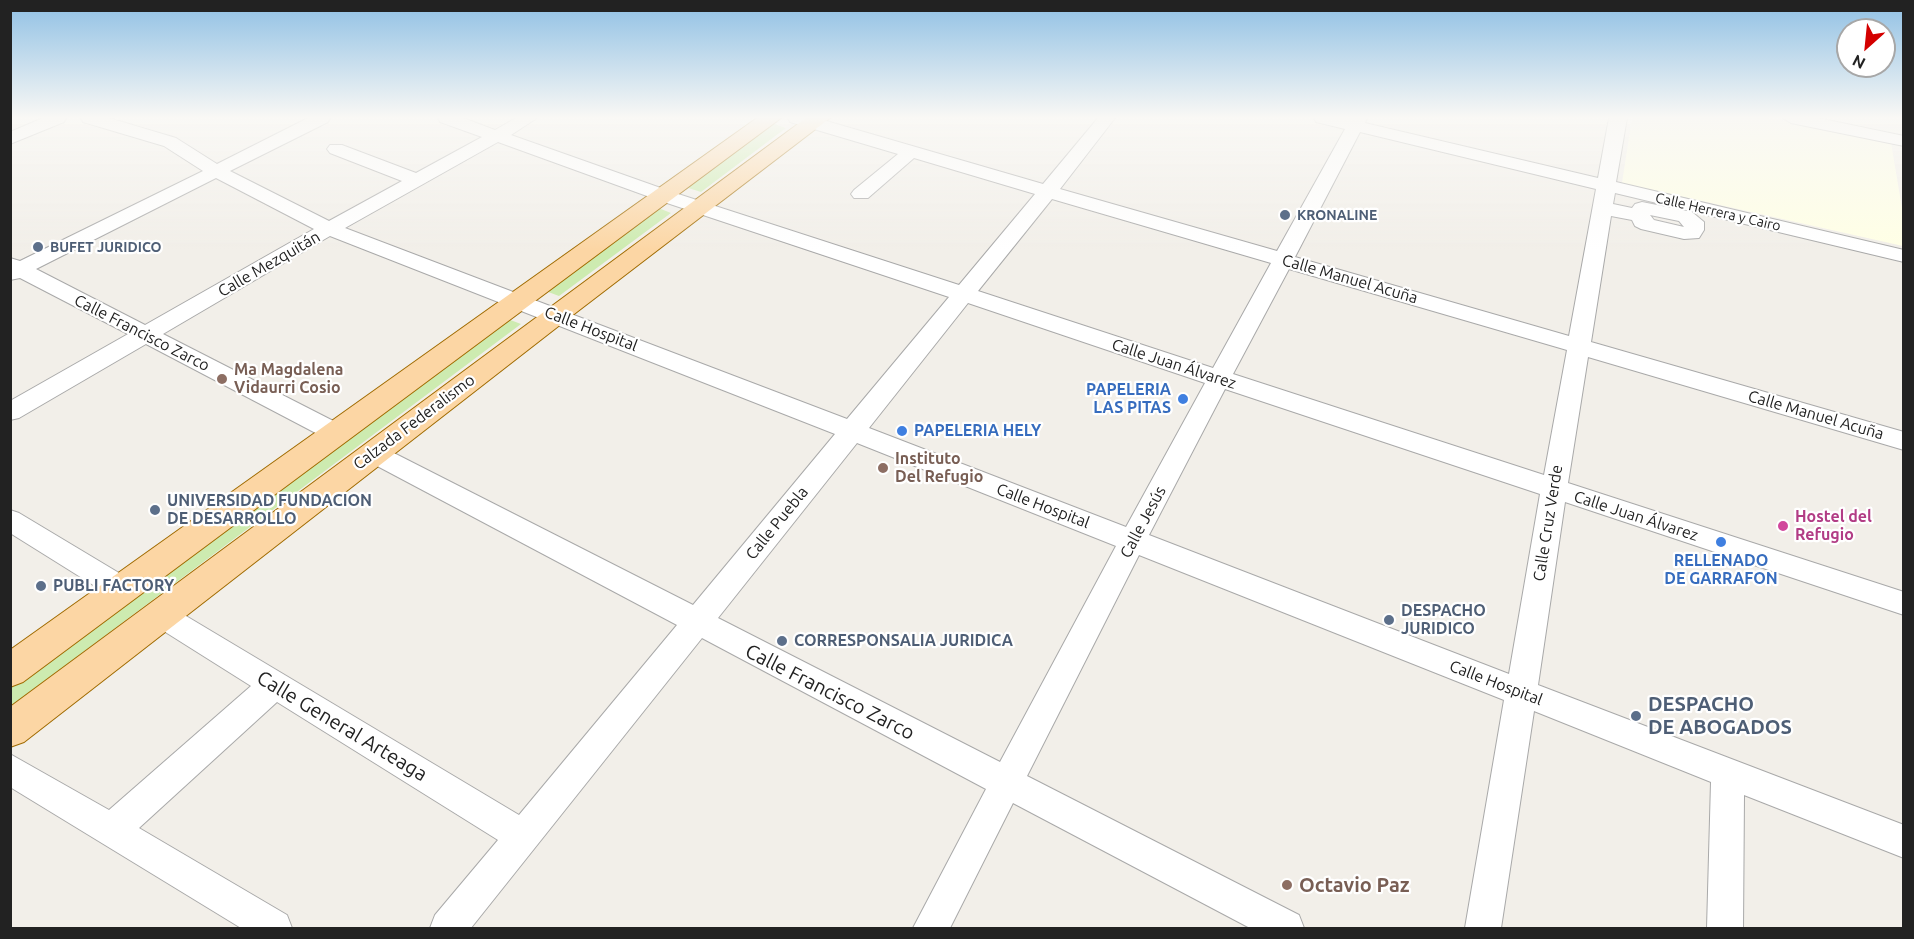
<!DOCTYPE html>
<meta charset="utf-8">
<style>
body{margin:0}
#map{position:relative;width:1914px;height:939px;overflow:hidden;background:#f2efe9;font-family:Ubuntu,sans-serif}
canvas{display:block}
.frame{position:absolute;inset:0;border:12px solid #222;pointer-events:none}
.north{position:absolute;left:1836px;top:18px;width:60px;height:60px;box-sizing:border-box;background:#fff;border:2px solid #a7a7a7;border-radius:50%;rotate:207deg;font-size:16px;font-weight:700;line-height:24px;text-align:center;color:#222}
.north::after{content:'';display:block;margin:auto;width:21px;height:27px;background:#d40000;clip-path:polygon(50% 0,100% 100%,50% 72%,0 100%)}
</style>
<div id="map">
<canvas width="1914" height="939"></canvas>
<div class="frame"></div>
<div class="north">N</div>
</div>
<script>
const context = document.querySelector('canvas').getContext('2d');
context.lineJoin = 'round';
function paint(path, color) {
  context.fillStyle = color;
  context.fill(path, 'evenodd');
}
function toPath(rows) {
  const path = new Path2D();
  for (const r of rows) {
    path.moveTo(r[0], r[1]);
    for (let i = 2; i < r.length; i += 2) path.lineTo(r[i], r[i + 1]);
  }
  return path;
}
function strokePath(path, color, width, dash) {
  context.strokeStyle = color;
  context.lineWidth = width;
  context.lineCap = dash ? 'butt' : 'round';
  context.setLineDash(dash || []);
  context.stroke(path);
}
function drawText(font, color, halo, rows, align = 'center') {
  context.font = font + ' Ubuntu,sans-serif';
  context.lineWidth = 4.5;
  context.setLineDash([]);
  context.textBaseline = 'middle';
  context.strokeStyle = halo;
  context.fillStyle = color;
  for (const [text, x, y, turn = 0] of rows) {
    context.save();
    context.translate(x, y);
    context.rotate((+turn || 0) * Math.PI / 180);
    context.textAlign = isNaN(turn) ? turn : align;
    if (halo) context.strokeText(text, 0, 0);
    context.fillText(text, 0, 0);
    context.restore();
  }
}
paint(toPath([
 [1632,118,1768,118,1891,143,1903,214,1903,246,1622,183]
]), '#ffffe5');
paint(toPath([
 [772,123,786,128,701,192,685,187],
 [656,207,671,213,559,296,543,290],
 [505,318,521,324,11,706,11,679]
]), '#cdebb0');
const minor = toPath([
 [43,118,66,118,64,122,10,144,10,132,43,118],
 [81,118,109,118,176,138,217,164,308,118,330,118,328,122,230,171,329,221,402,181,330,153,327,149,330,145,342,145,416,173,482,137,440,122,438,118,463,118,495,130,516,118,537,118,511,135,672,192,959,285,1035,194,914,158,868,198,854,198,851,194,854,190,898,154,790,122,788,118,816,118,1043,184,1098,118,1115,118,1060,189,1277,251,1345,129,1316,122,1314,118,1367,118,1365,123,1598,178,1609,118,1627,118,1616,182,1904,250,1904,262,1615,193,1613,204,1632,208,1635,204,1642,202,1692,212,1704,222,1704,230,1699,238,1684,239,1641,229,1635,226,1632,220,1611,216,1591,342,1904,432,1904,450,1588,357,1568,483,1904,592,1904,615,1565,502,1538,685,1904,825,1904,858,1744,795,1743,928,1707,928,1711,782,1534,711,1501,928,1465,928,1504,700,1139,555,1027,776,1299,915,1304,928,1250,928,1013,803,950,928,913,928,986,789,702,638,471,928,430,928,435,915,498,840,277,702,139,828,287,915,292,928,241,928,10,787,10,754,109,810,251,686,151,623,147,615,151,607,161,603,171,607,519,815,677,625,364,459,360,453,364,447,373,444,382,447,693,605,835,434,330,236,163,334,347,428,350,434,347,440,338,443,329,440,146,344,19,418,10,420,10,401,128,334,20,278,10,280,10,258,20,261,203,171,164,146,83,122,81,118],
 [1360,132,1596,189,1569,336,1295,257,1360,132],
 [498,142,658,200,949,297,847,419,345,228,498,142],
 [216,178,314,229,145,325,36,269,216,178],
 [1052,199,1271,263,1213,368,978,291,1052,199],
 [1650,215,1679,221,1684,227,1654,220,1650,215],
 [1289,269,1567,350,1544,475,1233,374,1289,269],
 [968,303,1205,383,1126,527,869,428,968,303],
 [1225,389,1540,494,1509,674,1149,535,1225,389],
 [857,443,1116,546,1000,762,718,618,857,443],
 [1783,118,1818,118,1904,136,1904,146,1791,123,1783,118],
 [10,510,19,513,134,582,138,590,134,598,124,601,114,598,10,533,10,510]
]);
const major = toPath([
 [757,118,781,118,23,682,10,687,10,650,757,118],
 [806,118,830,118,565,321,24,742,10,747,10,707,806,118]
]);
strokePath(minor, '#a9a9a9', 2);
strokePath(major, '#a06b00', 2);
paint(minor, '#fff');
paint(major, '#fcd6a4');
const sky = context.createLinearGradient(0, 0, 0, 250);
sky.addColorStop(0, '#8fc0e4');
sky.addColorStop(0.47, '#f9f8f5');
sky.addColorStop(1, '#f9f8f500');
context.fillStyle = sky;
context.fillRect(0, 0, 1914, 250);
for (const [x, y, r, color] of [
 [1285,215,6,"#5c6f8a"],
 [38,247,6,"#5c6f8a"],
 [222,379,6,"#8d6e63"],
 [1183,399,6,"#3f7fe0"],
 [902,431,6,"#3f7fe0"],
 [883,468,6,"#8d6e63"],
 [155,510,6,"#5c6f8a"],
 [1783,526,6,"#d1479c"],
 [1721,542,6,"#3f7fe0"],
 [41,586,6,"#5c6f8a"],
 [1389,620,6,"#5c6f8a"],
 [782,641,6,"#5c6f8a"],
 [1636,716,6,"#5c6f8a"],
 [1287,885,6,"#8d6e63"]
]) {
  const dot = new Path2D();
  dot.arc(x, y, r, 0, 2 * Math.PI);
  context.fillStyle = color;
  context.fill(dot);
  strokePath(dot, '#fff', 2);
}
drawText('14px', '#222', '#fff', [
 ["Calle Herrera y Cairo",1718,212,13]
]);
drawText('bold 14px', '#4e5e75', '#fff', [
 ["KRONALINE",1297,215],
 ["BUFET JURIDICO",50,247]
], 'left');
drawText('16px', '#222', '#fff', [
 ["Calle Mezquitán",269,264,-30],
 ["Calle Manuel Acuña",1350,279,16],
 ["Calle Hospital",591,329,21],
 ["Calle Francisco Zarco",142,333,27],
 ["Calle Juan Álvarez",1174,364,18],
 ["Calle Manuel Acuña",1816,415,16],
 ["Calzada Federalismo",414,422,-37],
 ["Calle Hospital",1043,506,21],
 ["Calle Juan Álvarez",1636,516,18],
 ["Calle Jesús",1143,522,-62],
 ["Calle Puebla",777,523,-51],
 ["Calle Cruz Verde",1548,523,-81],
 ["Calle Hospital",1496,683,21]
]);
drawText('bold 16px', '#785e54', '#fff', [
 ["Ma Magdalena",234,370],
 ["Vidaurri Cosio",234,388],
 ["Instituto",895,459],
 ["Del Refugio",895,477]
], 'left');
drawText('bold 16px', '#366cbe', '#fff', [
 ["PAPELERIA",1171,390],
 ["LAS PITAS",1171,408],
 ["PAPELERIA HELY",914,431,"left"],
 ["RELLENADO",1721,561,"center"],
 ["DE GARRAFON",1721,579,"center"]
], 'right');
drawText('bold 16px', '#4e5e75', '#fff', [
 ["UNIVERSIDAD FUNDACION",167,501],
 ["DE DESARROLLO",167,519],
 ["PUBLI FACTORY",53,586],
 ["DESPACHO",1401,611],
 ["JURIDICO",1401,629],
 ["CORRESPONSALIA JURIDICA",794,641]
], 'left');
drawText('bold 16px', '#b23c85', '#fff', [
 ["Hostel del",1795,517],
 ["Refugio",1795,535]
], 'left');
drawText('20px', '#222', '#fff', [
 ["Calle Francisco Zarco",830,692,27],
 ["Calle General Arteaga",342,726,31]
]);
drawText('bold 20px', '#4e5e75', '#fff', [
 ["DESPACHO",1648,704],
 ["DE ABOGADOS",1648,727]
], 'left');
drawText('bold 20px', '#785e54', '#fff', [
 ["Octavio Paz",1299,885]
], 'left');
</script>
